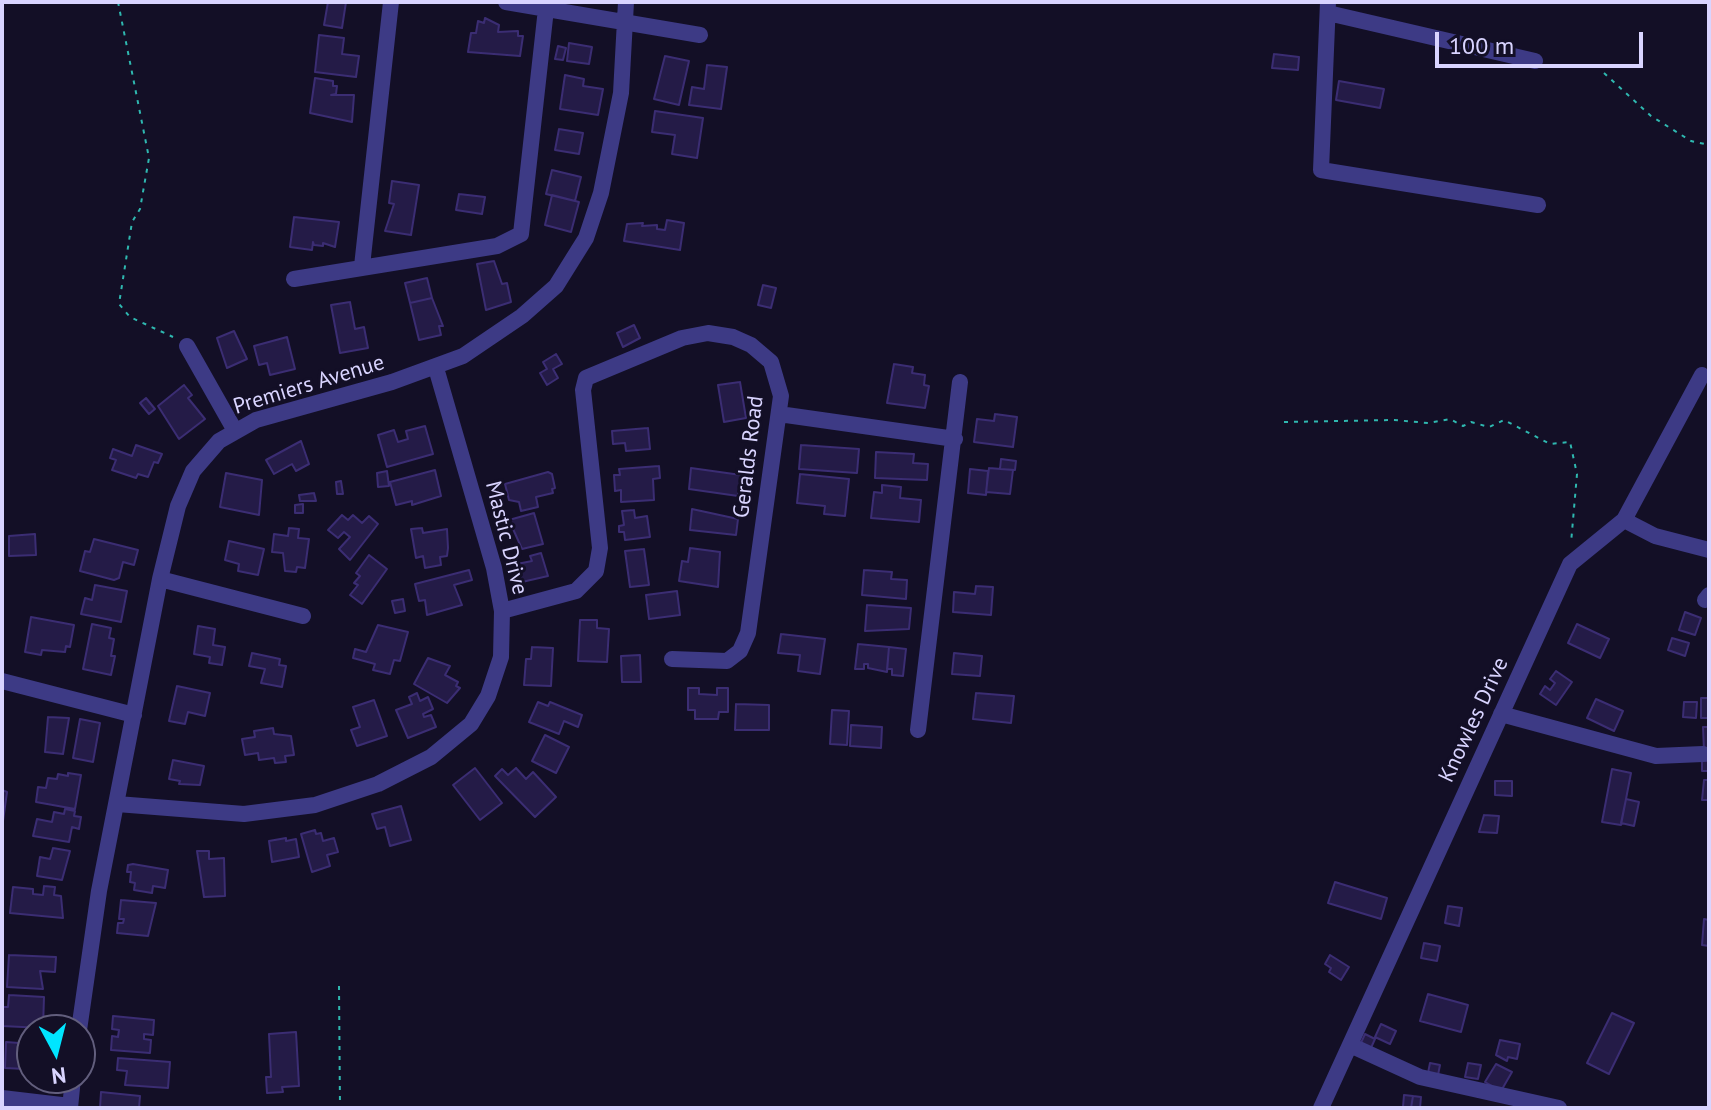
<!DOCTYPE html>
<style>
body{margin:0}
#map{position:relative;width:1711px;height:1110px;overflow:hidden;background:#130f26;font-family:"PT Sans",sans-serif}
canvas{display:block}
.frame{position:absolute;inset:0;border:4px solid #d9d4ff;pointer-events:none}
.north{position:absolute;left:16px;top:1014px;width:80px;height:80px;box-sizing:border-box;background:#130f26;border:2px solid #625e7d;border-radius:50%;rotate:173deg;font-size:22px;font-weight:700;line-height:32px;text-align:center;color:#d9d4ff}
.north::after{content:'';display:block;margin:auto;width:28px;height:36px;background:#00e5ff;clip-path:polygon(50% 0,100% 100%,50% 72%,0 100%)}
.scale{position:absolute;left:1435px;top:32px;width:208px;height:36px;box-sizing:border-box;border:4px solid #d9d4ff;border-top:0;padding-left:10px;font-size:24px;line-height:28px;white-space:nowrap;color:#d9d4ff;-webkit-text-stroke:6px #130f26;paint-order:stroke}
</style>
<div id="map">
<canvas width="1711" height="1110"></canvas>
<div class="frame"></div>
<div class="north">N</div>
<div class="scale">100 m</div>
</div>
<script>
const context = document.querySelector('canvas').getContext('2d');
context.lineJoin = 'round';
function paint(path, color) {
  context.fillStyle = color;
  context.fill(path, 'evenodd');
}
function toPath(rows) {
  const path = new Path2D();
  for (const r of rows) {
    path.moveTo(r[0], r[1]);
    for (let i = 2; i < r.length; i += 2) path.lineTo(r[i], r[i + 1]);
  }
  return path;
}
function strokePath(path, color, width, dash) {
  context.strokeStyle = color;
  context.lineWidth = width;
  context.lineCap = dash ? 'butt' : 'round';
  context.setLineDash(dash || []);
  context.stroke(path);
}
function drawText(font, color, halo, rows, align = 'center') {
  context.font = font + ' "PT Sans",sans-serif';
  context.lineWidth = 6;
  context.setLineDash([]);
  context.textBaseline = 'middle';
  context.strokeStyle = halo;
  context.fillStyle = color;
  for (const [text, x, y, turn = 0] of rows) {
    context.save();
    context.translate(x, y);
    context.rotate((+turn || 0) * Math.PI / 180);
    context.textAlign = isNaN(turn) ? turn : align;
    if (halo) context.strokeText(text, 0, 0);
    context.fillText(text, 0, 0);
    context.restore();
  }
}
const building = toPath([
 [328,2,346,2,342,28,324,25,328,2],
 [485,18,499,25,498,32,518,31,518,36,523,36,520,56,468,52,471,33,476,33,478,21,484,23,485,18],
 [319,35,344,38,342,54,359,56,356,77,315,72,319,35],
 [569,43,592,47,589,64,567,61,569,43],
 [558,46,566,48,563,60,555,59,558,46],
 [1274,54,1299,57,1298,70,1272,68,1274,54],
 [665,56,689,61,679,105,654,99,665,56],
 [707,65,727,67,721,109,689,105,692,87,704,89,707,65],
 [565,75,584,79,583,86,603,89,598,115,560,109,565,75],
 [315,78,333,81,333,86,337,86,336,94,331,95,354,95,352,122,310,113,315,78],
 [1339,81,1384,89,1380,108,1336,100,1339,81],
 [655,111,703,118,697,158,672,154,675,135,652,132,655,111],
 [559,129,583,133,579,154,555,150,559,129],
 [552,170,581,177,575,201,546,194,552,170],
 [392,181,419,185,411,235,385,231,394,204,389,203,392,181],
 [459,194,485,197,482,214,456,210,459,194],
 [552,195,579,202,571,232,545,225,552,195],
 [294,217,339,222,335,247,323,243,323,246,314,245,313,242,312,250,290,247,294,217],
 [667,220,684,223,680,250,624,241,627,224,643,223,642,226,657,225,657,229,665,230,667,220],
 [494,261,502,284,507,283,511,302,486,310,477,264,494,261],
 [427,278,432,298,410,303,405,283,427,278],
 [763,285,776,288,771,308,758,305,763,285],
 [432,298,443,326,439,326,441,335,419,340,410,303,432,298],
 [350,302,355,329,364,327,368,348,340,353,331,305,350,302],
 [634,325,640,338,623,347,617,333,634,325],
 [234,331,247,359,227,368,217,338,234,331],
 [287,337,295,369,270,375,267,363,259,365,254,346,287,337],
 [556,354,562,364,553,369,558,378,547,385,540,373,547,369,543,362,556,354],
 [894,364,913,367,912,373,925,375,924,385,929,386,925,408,887,403,894,364],
 [740,382,746,418,724,422,718,385,740,382],
 [184,385,192,395,188,398,205,419,179,439,158,406,184,385],
 [146,398,155,409,149,414,140,403,146,398],
 [995,414,1017,417,1013,447,974,442,977,419,994,421,995,414],
 [425,426,433,454,387,467,378,435,394,430,398,442,408,439,406,431,425,426],
 [648,428,650,449,626,451,625,443,613,444,612,431,648,428],
 [301,441,309,464,296,471,292,464,274,474,266,460,301,441],
 [136,445,162,454,158,463,154,462,148,477,138,474,136,478,112,470,116,460,110,458,113,449,132,456,136,445],
 [801,445,859,449,857,473,799,469,801,445],
 [876,452,914,454,913,463,928,464,927,480,875,478,876,452],
 [1001,459,1016,461,1015,470,1000,469,1001,459],
 [659,466,660,478,653,479,654,500,621,502,621,490,615,491,614,475,620,475,619,469,659,466],
 [691,468,741,475,738,496,689,489,691,468],
 [989,468,1013,470,1010,494,986,492,989,468],
 [970,469,988,471,986,495,968,493,970,469],
 [435,470,441,496,412,505,412,501,396,505,390,482,435,470],
 [387,471,389,486,378,487,377,473,387,471],
 [548,472,552,474,555,488,552,489,553,493,536,497,538,507,521,511,519,502,509,500,505,484,548,472],
 [226,473,262,480,259,515,220,507,226,473],
 [800,474,849,479,845,516,824,514,825,506,797,503,800,474],
 [341,481,343,494,337,494,336,482,341,481],
 [882,485,901,487,900,498,921,500,919,522,871,518,874,492,882,493,882,485],
 [314,493,316,501,300,501,299,495,314,493],
 [303,504,303,513,295,513,295,505,303,504],
 [692,509,738,519,736,535,690,530,692,509],
 [634,510,635,518,647,516,650,537,625,540,624,532,619,532,619,526,624,525,622,511,634,510],
 [534,513,543,544,522,549,509,520,534,513],
 [342,515,348,520,353,515,362,523,369,516,378,524,350,560,339,549,350,537,344,532,338,538,328,530,342,515],
 [289,528,299,529,298,538,309,539,305,568,297,567,296,572,285,571,283,553,272,552,274,534,288,536,289,528],
 [422,528,423,533,447,529,448,548,447,556,440,557,441,565,425,568,423,556,416,558,411,529,422,528],
 [35,534,36,555,9,556,9,536,35,534],
 [94,539,138,550,134,565,123,562,119,578,114,580,80,571,85,551,90,552,94,539],
 [229,541,264,549,258,575,238,571,239,564,225,560,229,541],
 [690,548,720,552,718,587,679,581,682,561,688,562,690,548],
 [644,549,649,585,630,587,625,551,644,549],
 [541,553,548,576,522,582,517,564,532,561,530,556,541,553],
 [369,555,387,569,362,604,350,595,358,585,354,583,360,576,356,573,369,555],
 [469,570,472,580,454,585,462,605,427,615,425,600,419,601,415,584,469,570],
 [864,570,892,572,891,579,907,580,906,599,862,595,864,570],
 [95,585,127,591,121,622,81,614,85,598,92,600,95,585],
 [976,586,993,587,991,615,953,612,954,592,975,594,976,586],
 [677,591,680,615,649,619,646,595,677,591],
 [403,599,405,611,395,613,392,601,403,599],
 [867,605,911,608,909,629,865,631,867,605],
 [1685,612,1701,618,1695,635,1679,630,1685,612],
 [31,617,74,625,70,647,66,646,65,652,42,650,41,655,25,652,31,617],
 [580,620,597,620,597,628,609,629,607,662,578,661,580,620],
 [92,624,111,628,109,638,114,639,111,656,115,656,111,675,83,669,92,624],
 [1577,624,1609,639,1600,658,1568,643,1577,624],
 [378,625,408,632,400,661,394,660,390,674,373,670,375,664,353,658,355,649,366,652,378,625],
 [198,626,215,629,213,645,225,647,222,665,209,663,210,657,194,654,198,626],
 [781,634,825,639,820,674,798,671,800,655,778,653,781,634],
 [1672,638,1689,643,1685,656,1668,650,1672,638],
 [858,644,889,647,887,672,868,668,868,664,864,664,864,669,855,669,858,644],
 [532,647,553,648,551,686,524,685,526,659,531,659,532,647],
 [889,647,906,649,903,676,892,675,892,669,887,669,889,647],
 [252,653,280,659,279,665,286,666,282,687,261,683,265,669,249,666,252,653],
 [954,653,982,656,980,676,952,674,954,653],
 [640,655,641,682,622,682,621,656,640,655],
 [428,658,450,666,445,675,458,682,456,686,460,688,447,703,414,684,428,658],
 [1556,671,1572,682,1556,705,1540,694,1545,686,1550,690,1555,683,1550,679,1556,671],
 [177,686,210,693,205,716,188,712,185,724,169,721,177,686],
 [688,688,699,688,699,694,717,695,717,688,728,688,728,712,719,712,718,719,695,719,695,710,688,710,688,688],
 [417,693,420,701,428,697,433,709,423,714,424,717,431,715,436,727,408,738,396,710,412,704,409,697,417,693],
 [976,693,1014,696,1011,723,973,719,976,693],
 [1701,698,1709,698,1709,718,1701,718,1701,698],
 [1596,699,1623,711,1614,731,1587,718,1596,699],
 [374,700,387,736,357,746,351,730,360,727,353,707,374,700],
 [538,702,548,706,550,702,582,715,578,727,564,721,559,734,529,722,538,702],
 [1684,702,1697,702,1696,718,1683,717,1684,702],
 [736,704,769,705,769,730,735,730,736,704],
 [832,710,849,711,847,745,830,744,832,710],
 [48,717,69,718,63,754,45,752,48,717],
 [80,719,100,723,93,762,73,758,80,719],
 [851,725,882,727,881,748,850,746,851,725],
 [1703,727,1709,727,1709,751,1704,751,1703,727],
 [273,728,274,734,291,736,294,755,285,756,286,762,275,763,274,758,259,760,258,753,245,755,242,739,255,737,254,731,273,728],
 [545,735,569,747,556,773,532,761,545,735],
 [173,760,204,766,200,785,179,784,180,781,169,779,173,760],
 [1702,761,1709,761,1709,771,1702,771,1702,761],
 [475,768,502,803,480,820,453,785,475,768],
 [516,768,526,779,533,772,556,797,535,817,495,776,502,769,508,775,516,768],
 [1612,769,1631,773,1621,825,1602,822,1612,769],
 [68,773,81,775,75,809,36,802,38,787,46,788,48,778,57,779,58,774,68,776,68,773],
 [1704,780,1709,780,1709,800,1702,800,1704,780],
 [1495,781,1512,781,1512,796,1495,795,1495,781],
 [2,790,7,792,3,821,2,821,2,790],
 [1626,799,1639,802,1634,826,1621,823,1626,799],
 [401,806,411,840,390,846,385,827,377,829,372,814,401,806],
 [65,809,75,811,74,816,81,817,79,829,72,827,69,842,33,836,37,819,52,822,54,812,64,814,65,809],
 [1484,815,1499,816,1497,833,1479,832,1484,815],
 [315,830,316,834,321,833,323,841,334,838,338,852,327,855,330,866,312,872,301,834,315,830],
 [286,838,286,841,296,839,299,857,272,862,269,841,286,838],
 [53,848,70,851,62,880,37,876,40,857,50,859,53,848],
 [197,851,209,851,209,859,224,858,225,896,204,897,197,851],
 [133,864,168,870,165,888,153,886,152,893,134,890,135,883,130,882,131,872,127,872,128,865,133,864],
 [1335,882,1387,898,1381,919,1328,903,1335,882],
 [44,886,55,887,54,895,61,896,63,918,10,913,13,887,33,889,33,894,43,895,44,886],
 [121,900,156,903,148,936,117,933,118,923,123,923,124,919,119,919,121,900],
 [1448,906,1462,908,1459,926,1445,923,1448,906],
 [1704,919,1709,920,1709,946,1702,945,1704,919],
 [1424,943,1440,946,1437,961,1421,958,1424,943],
 [9,955,56,957,55,972,40,971,43,989,7,987,9,955],
 [1330,955,1349,967,1341,980,1329,972,1331,968,1325,964,1330,955],
 [1428,994,1468,1005,1461,1032,1420,1021,1428,994],
 [9,995,44,997,43,1028,2,1026,2,1007,8,1007,9,995],
 [1612,1013,1634,1023,1609,1074,1587,1063,1612,1013],
 [113,1016,154,1020,153,1035,144,1034,144,1039,151,1040,150,1053,111,1050,112,1036,118,1037,119,1030,112,1029,113,1016],
 [1381,1024,1396,1031,1390,1044,1375,1037,1381,1024],
 [296,1032,299,1086,282,1087,283,1092,267,1093,266,1077,271,1077,269,1034,296,1032],
 [1365,1034,1375,1039,1370,1050,1360,1045,1365,1034],
 [1500,1040,1520,1044,1517,1059,1508,1057,1507,1061,1496,1055,1500,1040],
 [6,1042,32,1044,32,1063,26,1063,25,1069,5,1068,6,1042],
 [118,1058,170,1062,168,1088,125,1085,127,1071,117,1070,118,1058],
 [1430,1063,1440,1065,1438,1075,1428,1073,1430,1063],
 [1468,1063,1481,1065,1478,1079,1465,1077,1468,1063],
 [1496,1064,1512,1072,1501,1091,1485,1082,1496,1064],
 [101,1092,140,1096,139,1108,100,1108,101,1092],
 [1404,1095,1413,1096,1411,1108,1403,1107,1404,1095],
 [1413,1096,1421,1097,1420,1108,1411,1108,1413,1096]
]);
paint(building, '#241b47');
strokePath(building, '#3b2d73', 2);
strokePath(toPath([
 [118,2,149,158,140,209,132,222,119,304,130,317,173,337],
 [1604,73,1651,116,1691,141,1709,145],
 [1284,422,1394,420,1428,423,1450,419,1463,426,1471,422,1489,427,1504,420,1550,444,1570,442,1577,474,1571,543],
 [339,986,340,1108]
]), '#2fb8b0', 2, [4, 6]);
strokePath(toPath([
 [506,2,700,35],
 [1328,2,1321,170,1538,205],
 [1328,13,1535,61],
 [362,266,391,2],
 [294,279,497,246,521,234,546,9],
 [187,346,234,429],
 [779,414,955,439],
 [1624,520,1655,536,1709,550],
 [160,579,303,616],
 [1705,600,1709,595],
 [502,611,576,591,596,571,600,548,583,390,586,378,682,338,708,333,733,337,751,345,771,362,781,396,748,633,740,651,727,661,672,659],
 [2,681,134,715],
 [1501,714,1656,756,1703,754],
 [918,730,960,382],
 [117,804,244,814,315,805,378,784,431,757,471,724,488,696,501,657,502,611,494,568,436,368],
 [79,1030,99,891,160,579,178,506,193,471,219,441,256,420,392,382,463,356,522,316,556,286,586,238,601,193,621,93,626,2],
 [1350,1045,1420,1077,1559,1108],
 [2,1098,70,1106],
 [70,1108,73,1078],
 [1321,1108,1570,564,1624,520,1702,375]
]), '#3d3a85', 16);
drawText('22px', '#d9d4ff', '#130f26', [
 ["Premiers Avenue",309,385,-17],
 ["Geralds Road",749,457,-83],
 ["Mastic Drive",506,538,76],
 ["Knowles Drive",1474,720,-65]
]);
</script>
